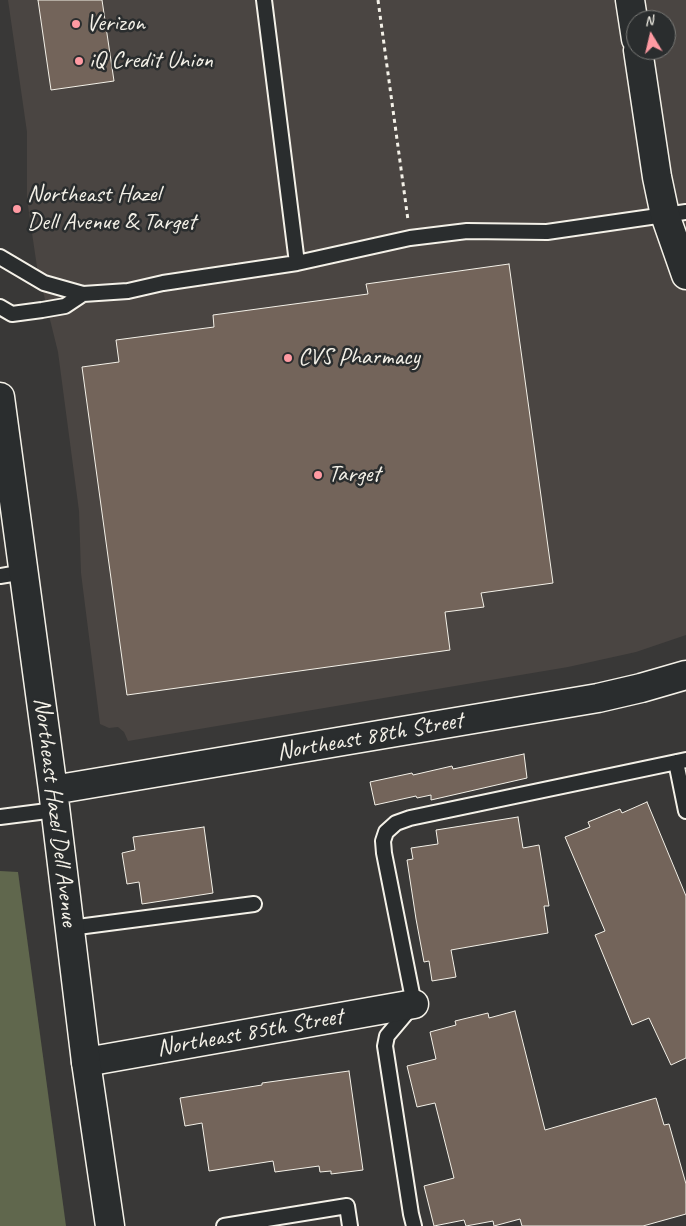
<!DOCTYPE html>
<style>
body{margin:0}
#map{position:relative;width:686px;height:1226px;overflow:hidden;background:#393837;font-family:Caveat,sans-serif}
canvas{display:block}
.north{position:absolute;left:626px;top:10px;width:50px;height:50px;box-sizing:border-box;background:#2a2d2e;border:1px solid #7b7b78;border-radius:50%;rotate:351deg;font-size:14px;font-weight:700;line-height:20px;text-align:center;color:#f4f1e8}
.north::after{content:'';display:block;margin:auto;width:18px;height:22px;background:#ff9aa2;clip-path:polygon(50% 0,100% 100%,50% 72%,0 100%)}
</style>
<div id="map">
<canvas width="686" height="1226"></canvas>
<div class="north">N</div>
</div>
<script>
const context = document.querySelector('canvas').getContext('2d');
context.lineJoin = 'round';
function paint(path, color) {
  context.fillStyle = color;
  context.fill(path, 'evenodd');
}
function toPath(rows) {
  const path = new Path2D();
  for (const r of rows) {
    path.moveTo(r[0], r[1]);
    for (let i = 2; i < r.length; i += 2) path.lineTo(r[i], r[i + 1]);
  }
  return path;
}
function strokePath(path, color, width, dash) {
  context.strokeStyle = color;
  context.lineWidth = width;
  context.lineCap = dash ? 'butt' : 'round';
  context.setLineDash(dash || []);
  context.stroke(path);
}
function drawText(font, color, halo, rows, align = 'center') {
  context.font = font + ' Caveat,sans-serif';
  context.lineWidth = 5;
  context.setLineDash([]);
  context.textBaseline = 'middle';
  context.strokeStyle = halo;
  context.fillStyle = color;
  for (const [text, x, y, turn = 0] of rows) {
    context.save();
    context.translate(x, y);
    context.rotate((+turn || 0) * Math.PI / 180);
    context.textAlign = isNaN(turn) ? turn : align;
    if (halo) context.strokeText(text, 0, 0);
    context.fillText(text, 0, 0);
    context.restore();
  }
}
paint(toPath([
 [8,0,686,0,686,635,636,652,568,667,128,741,124,732,118,727,109,728,100,724,81,573,79,511,58,352,37,267,27,199,27,132],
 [636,20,666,20,666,50,636,50]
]), '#4a4542');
paint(toPath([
 [0,871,18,872,66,1226,0,1226]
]), '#60674d');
const building = toPath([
 [38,0,102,0,114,81,51,90,38,0],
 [509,264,553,583,481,593,484,607,445,612,450,650,127,695,82,367,119,362,116,340,214,327,213,315,368,294,366,284,509,264],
 [524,754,527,778,431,800,431,795,417,798,416,796,375,805,370,782,412,773,413,775,452,766,453,769,524,754],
 [647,802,686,896,686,1058,671,1065,649,1018,632,1025,595,935,605,931,565,837,590,827,588,822,620,809,622,813,647,802],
 [518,817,523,848,539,845,549,906,544,906,548,933,451,950,456,977,432,981,429,961,424,962,416,919,407,860,413,859,411,848,438,844,436,830,518,817],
 [204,827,213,893,142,904,139,882,127,884,122,853,135,850,133,837,204,827],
 [515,1011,545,1130,656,1098,664,1125,669,1124,686,1184,686,1214,643,1226,522,1226,520,1219,494,1226,493,1221,466,1226,464,1220,434,1226,424,1186,454,1178,435,1103,417,1107,407,1066,436,1059,430,1032,456,1025,455,1021,488,1013,489,1018,515,1011],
 [349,1071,363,1170,331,1174,331,1171,320,1172,319,1166,275,1172,273,1161,209,1171,202,1123,185,1126,180,1098,262,1085,262,1083,349,1071]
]);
paint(building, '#73645a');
strokePath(building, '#f4f1e8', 1);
const lane = toPath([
 [264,0,297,263],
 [0,257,44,283,83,294,128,291,163,283,297,263,410,238,467,231,547,232,686,212],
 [0,307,12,314,42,310,65,306,83,294],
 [0,576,24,572],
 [676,762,686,811],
 [0,817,55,810],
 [70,928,254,904],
 [224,1226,347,1206,350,1226],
 [414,1226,411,1214,385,1046,387,1036,414,1004,384,853,383,841,386,832,396,823,410,818,686,760]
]);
const street = toPath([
 [86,1062,414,1004]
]);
const secondary = toPath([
 [630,0,636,39],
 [638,50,657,177,665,215,686,275],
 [0,397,53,790,86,1062,110,1226],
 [53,790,598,698,641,688,686,675]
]);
strokePath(lane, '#f4f1e8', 18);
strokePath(street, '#f4f1e8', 31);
strokePath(secondary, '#f4f1e8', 31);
strokePath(toPath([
 [378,0,408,220]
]), '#f4f1e8', 3, [4, 4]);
strokePath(lane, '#2a2d2e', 14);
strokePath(street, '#2a2d2e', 28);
strokePath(secondary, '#2a2d2e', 28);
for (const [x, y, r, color] of [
 [76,24,5,"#ff9aa2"],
 [79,61,5,"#ff9aa2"],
 [17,209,5,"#ff9aa2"],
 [288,358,5,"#ff9aa2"],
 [318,475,5,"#ff9aa2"]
]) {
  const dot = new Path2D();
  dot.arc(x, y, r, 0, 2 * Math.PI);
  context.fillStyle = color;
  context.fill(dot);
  strokePath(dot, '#2a2d2e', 2);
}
drawText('24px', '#f4f1e8', '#2a2d2e', [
 ["Verizon",86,24],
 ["iQ Credit Union",89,61],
 ["Northeast Hazel",27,195],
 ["Dell Avenue & Target",27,223],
 ["CVS Pharmacy",298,358],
 ["Target",328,475]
], 'left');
drawText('24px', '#f4f1e8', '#2a2d2e', [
 ["Northeast 88th Street",370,737,-10],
 ["Northeast Hazel Dell Avenue",55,812,83],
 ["Northeast 85th Street",250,1033,-10]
]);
</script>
